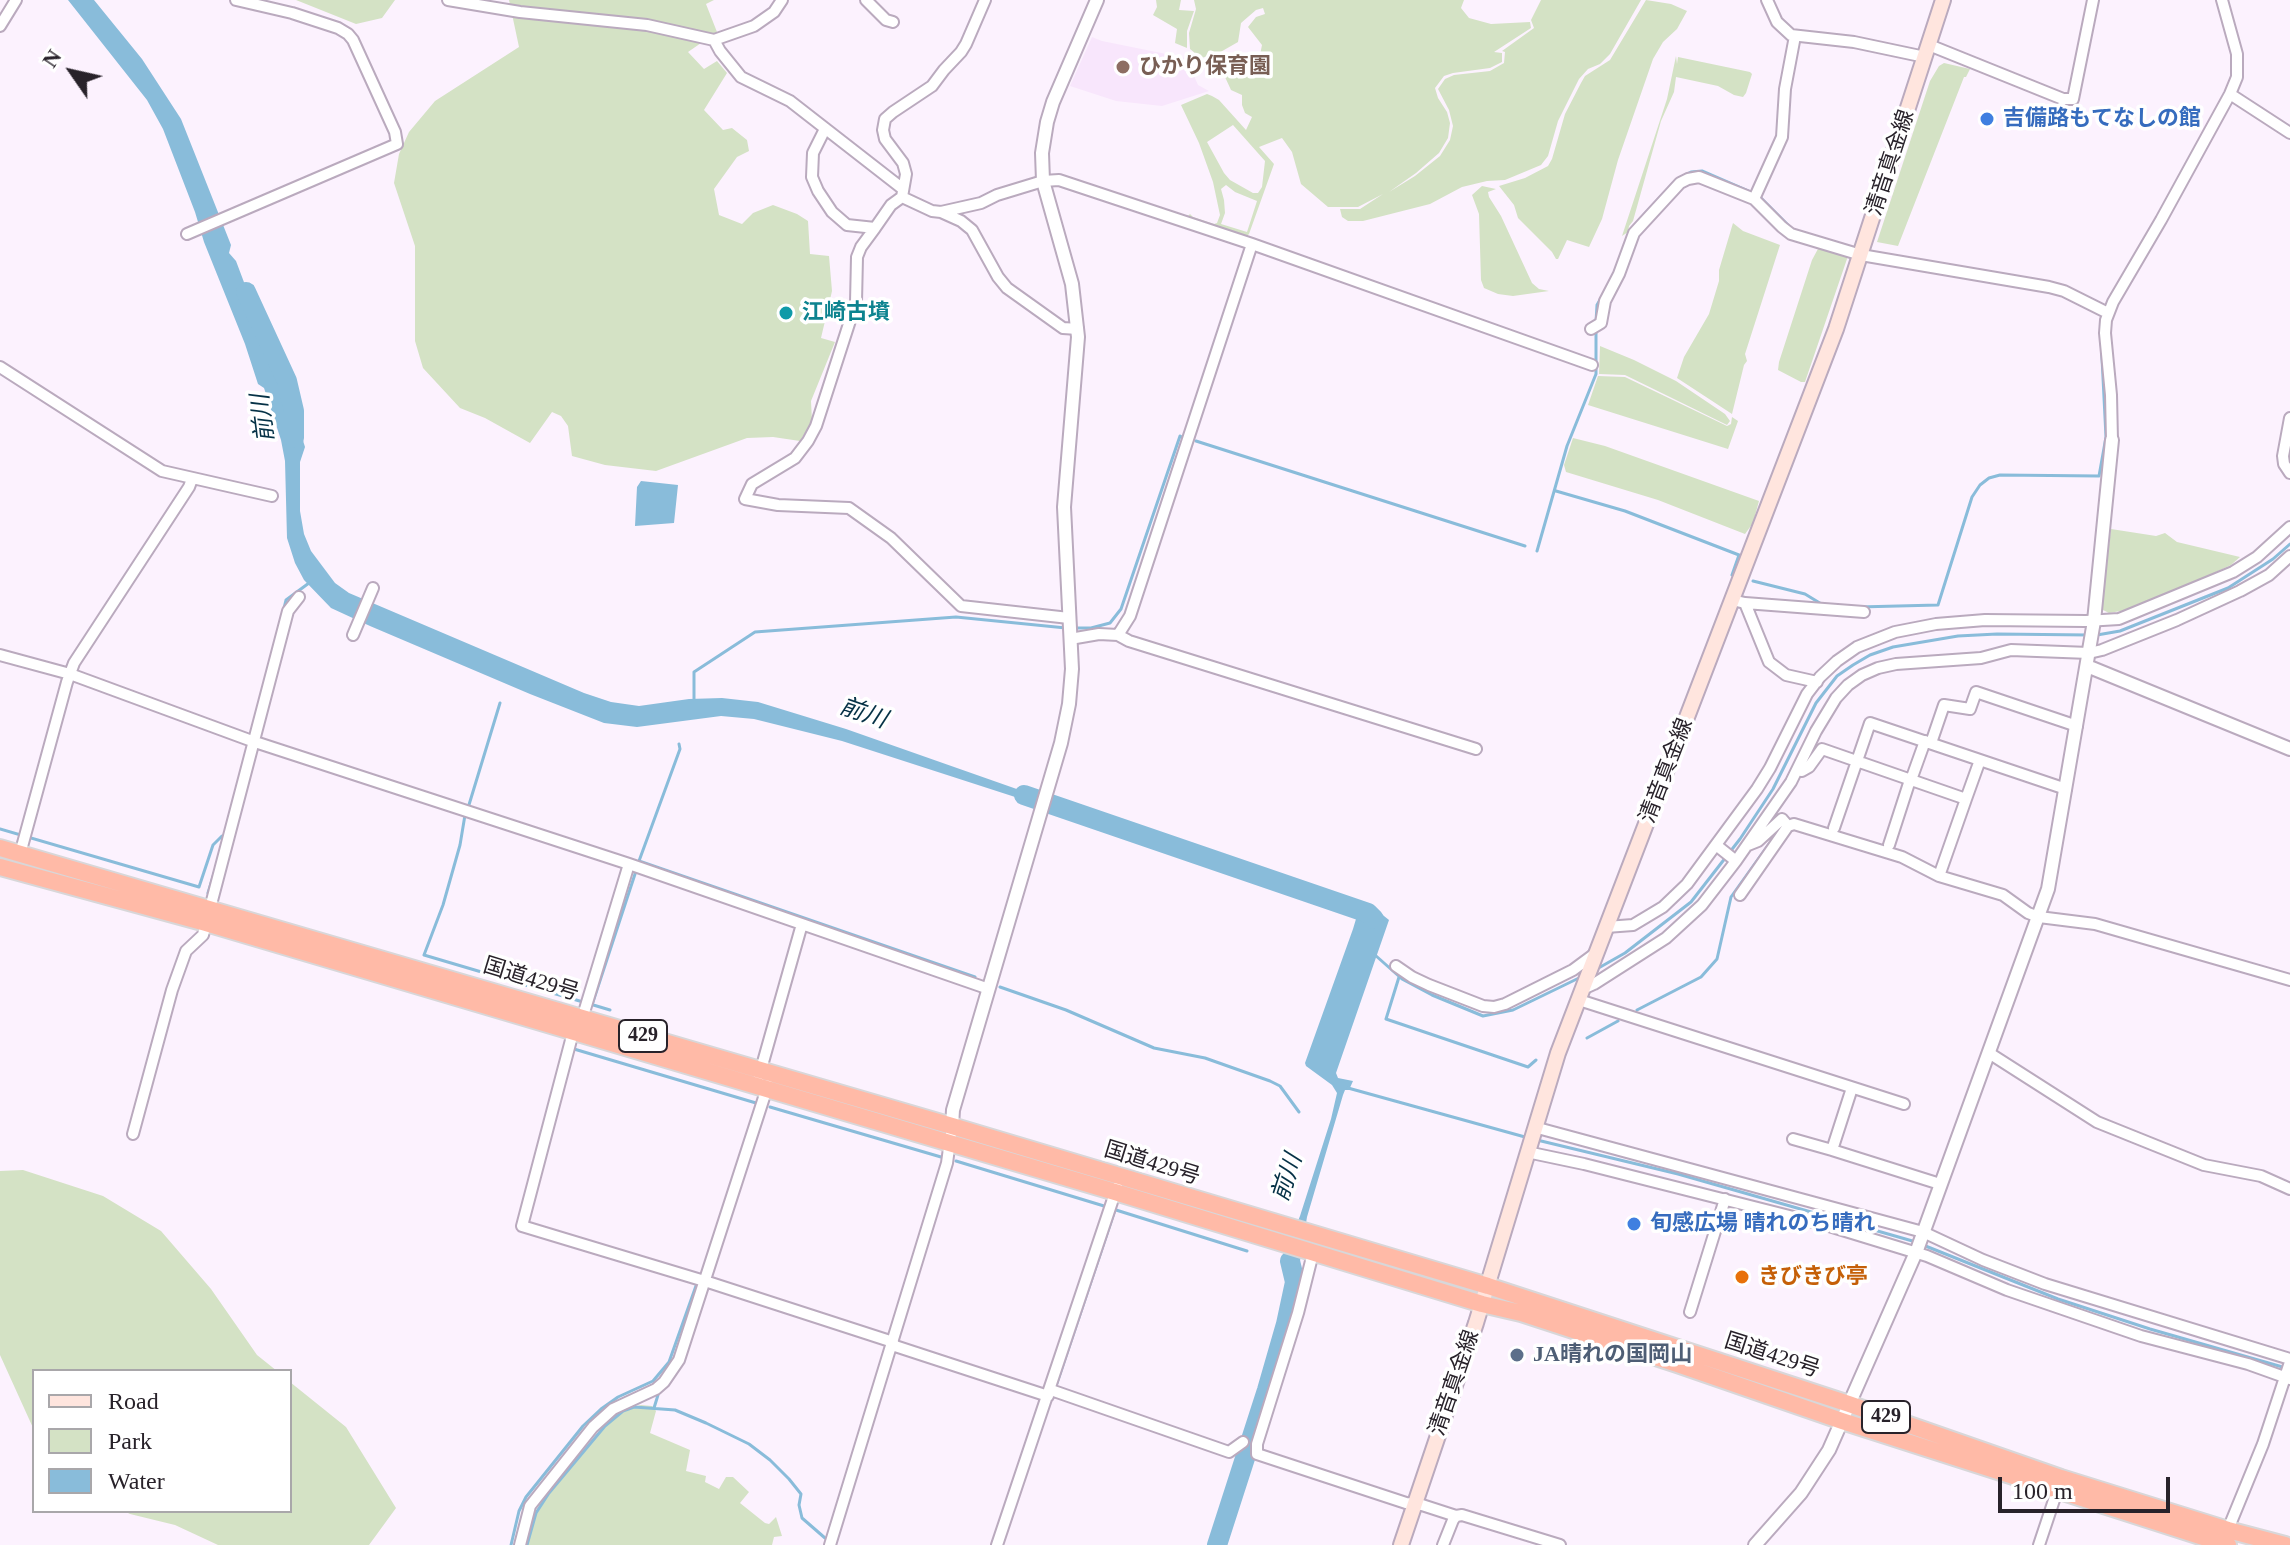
<!DOCTYPE html>
<meta charset="utf-8">
<style>
body{margin:0}
#map{position:relative;width:2290px;height:1545px;overflow:hidden;background:#fcf2fe;font-family:"Times New Roman",serif}
canvas{display:block}
.legend{position:absolute;left:32px;top:1369px;width:260px;height:144px;box-sizing:border-box;background:#fff;border:2px solid #a9a7aa;margin:0;padding:10px 14px;list-style:none;font-size:24px;color:#28222a}
.legend li{display:flex;align-items:center;gap:16px;height:40px}
.legend b{width:40px;border:2px solid #a9a7aa}
.north{position:absolute;left:32px;top:32px;width:80px;height:80px;-webkit-text-stroke:6px #fff;paint-order:stroke;rotate:304deg;font-size:22px;font-weight:700;line-height:32px;text-align:center;color:#28222a}
.north::after{content:'';display:block;margin:auto;width:28px;height:36px;background:#28222a;clip-path:polygon(50% 0,100% 100%,50% 72%,0 100%)}
.scale{position:absolute;left:1998px;top:1477px;width:172px;height:36px;box-sizing:border-box;border:4px solid #28222a;border-top:0;padding-left:10px;font-size:24px;line-height:28px;white-space:nowrap;color:#28222a;-webkit-text-stroke:6px #fff;paint-order:stroke}
</style>
<div id="map">
<canvas width="2290" height="1545"></canvas>
<ul class="legend">
<li><b style="height:10px;background:#ffe5de"></b>Road</li>
<li><b style="height:22px;background:#d4e2c5"></b>Park</li>
<li><b style="height:22px;background:#89bcda"></b>Water</li>
</ul>
<div class="north">N</div>
<div class="scale">100 m</div>
</div>
<script>
const context = document.querySelector('canvas').getContext('2d');
context.lineJoin = 'round';
function paint(path, color) {
  context.fillStyle = color;
  context.fill(path, 'evenodd');
}
function toPath(rows) {
  const path = new Path2D();
  for (const r of rows) {
    path.moveTo(r[0], r[1]);
    for (let i = 2; i < r.length; i += 2) path.lineTo(r[i], r[i + 1]);
  }
  return path;
}
function strokePath(path, color, width, dash) {
  context.strokeStyle = color;
  context.lineWidth = width;
  context.lineCap = dash ? 'butt' : 'round';
  context.setLineDash(dash || []);
  context.stroke(path);
}
function drawText(font, color, halo, rows, align = 'center') {
  context.font = font + ' "Times New Roman","Noto Sans JP",serif';
  context.lineWidth = 7;
  context.setLineDash([]);
  context.textBaseline = 'middle';
  context.strokeStyle = halo;
  context.fillStyle = color;
  for (const [text, x, y, turn = 0] of rows) {
    context.save();
    context.translate(x, y);
    context.rotate((+turn || 0) * Math.PI / 180);
    context.textAlign = isNaN(turn) ? turn : align;
    if (halo) context.strokeText(text, 0, 0);
    context.fillText(text, 0, 0);
    context.restore();
  }
}
paint(toPath([
 [1092,37,1102,41,1186,58,1198,85,1209,91,1162,106,1116,101,1070,86]
]), '#f8e6fc');
paint(toPath([
 [296,0,395,0,382,18,356,24],
 [509,0,714,0,706,4,717,32,688,52,704,69,717,61,727,73,704,110,723,130,732,128,747,140,749,151,737,157,714,189,719,215,742,224,753,213,773,205,797,214,808,221,810,254,829,256,832,291,821,338,835,342,811,401,812,421,800,441,773,437,747,438,656,471,605,465,572,456,568,426,561,416,552,412,530,443,485,418,460,408,423,368,415,341,415,246,394,183,399,154,409,132,435,101,519,47],
 [1156,0,1181,0,1179,10,1194,11,1187,31,1187,48,1175,43,1177,29,1153,15,1157,7],
 [1194,0,1464,0,1461,8,1469,18,1491,24,1530,22,1531,28,1494,52,1502,53,1502,62,1490,68,1453,73,1444,76,1435,88,1438,98,1447,112,1450,123,1448,138,1439,153,1416,173,1389,192,1415,176,1440,156,1450,140,1453,126,1449,110,1438,89,1445,79,1454,75,1490,71,1504,63,1505,52,1502,51,1534,28,1531,20,1541,0,1641,0,1610,54,1600,64,1588,69,1579,79,1558,121,1548,156,1541,165,1505,180,1487,181,1462,187,1430,204,1363,221,1348,221,1342,217,1340,209,1360,209,1383,194,1358,207,1328,207,1301,184,1292,152,1282,138,1259,147,1274,164,1249,234,1245,238,1192,221,1188,216,1190,214,1193,217,1214,224,1217,223,1220,215,1213,182,1199,143,1181,105,1207,94,1212,96,1219,100,1246,130,1252,117,1245,113,1242,105,1242,95,1231,90,1225,77,1230,65,1242,59,1260,55,1262,45,1248,27,1256,17,1265,14,1263,8,1256,10,1241,23,1238,42,1217,54,1201,58,1190,49,1189,33,1196,9],
 [1233,125,1265,161,1262,187,1258,193,1253,193,1230,180,1224,173,1207,142],
 [1226,185,1235,192,1257,201,1247,232,1221,224,1225,213,1224,200,1221,189],
 [1646,0,1671,4,1687,11,1677,29,1663,42,1653,59,1618,160,1602,219,1589,247,1567,240,1558,259,1556,259,1552,252,1518,218,1514,205,1499,186,1525,178,1548,166,1552,159,1565,114,1581,83,1585,76,1610,60],
 [1676,56,1677,64,1678,57,1750,72,1752,74,1746,93,1743,97,1734,95,1718,86,1676,77,1674,92,1661,121,1633,221,1629,226,1628,232,1622,236,1667,99],
 [1944,63,1970,69,1966,77,1964,77,1898,246,1877,242,1930,81,1939,66],
 [1482,186,1496,189,1488,192,1489,197,1501,216,1532,283,1539,289,1549,291,1513,296,1498,294,1484,288,1481,280,1479,214,1472,195],
 [1733,223,1743,231,1780,245,1745,354,1747,361,1744,365,1732,414,1677,378,1684,357,1709,314,1719,281,1719,270],
 [1819,247,1848,256,1805,382,1801,382,1778,370,1779,362,1812,260],
 [1600,346,1634,360,1676,381,1725,414,1730,421,1727,425,1625,375,1599,374],
 [1598,376,1625,377,1727,426,1731,424,1732,417,1738,421,1728,449,1588,405],
 [1573,438,1605,446,1759,501,1753,523,1745,534,1658,500,1566,472,1564,465],
 [2111,529,2156,536,2165,533,2177,542,2240,557,2231,565,2138,608,2109,613,2101,609],
 [23,1170,103,1196,161,1231,211,1289,257,1355,277,1371,34,1371,34,1430,0,1355,0,1171],
 [290,1382,346,1427,396,1508,369,1545,218,1545,175,1525,130,1514,124,1511,290,1511],
 [641,1405,652,1406,656,1411,650,1433,690,1450,686,1471,706,1476,705,1482,719,1489,726,1477,733,1477,749,1492,740,1503,765,1523,769,1524,776,1517,782,1536,774,1537,772,1545,525,1545,534,1514,545,1495,612,1416,632,1407]
]), '#d4e2c5');
paint(toPath([
 [68,0,94,0,142,59,181,119,231,245,229,253,236,261,300,431,305,447,300,462,300,511,304,534,311,551,335,583,349,593,584,693,611,702,639,706,689,699,722,698,758,702,846,729,1048,800,1046,807,842,741,754,719,721,716,637,727,604,723,530,694,370,626,331,608,304,580,295,563,287,538,285,461,281,440,264,388,258,384,245,344,204,242,195,212,163,129,147,100],
 [641,481,678,485,674,523,635,526,637,487],
 [1353,904,1379,912,1389,920,1336,1073,1338,1078,1353,1081,1349,1090,1345,1090,1343,1095,1307,1217,1296,1286,1292,1285,1281,1262,1300,1216,1331,1119,1337,1093,1332,1085,1306,1066,1305,1063,1353,929,1356,919,1355,915,1352,910]
]), '#89bcda');
strokePath(toPath([
 [1760,197,1788,225],
 [1639,220,1676,180,1691,172,1702,171,1755,194],
 [1596,322,1597,305,1601,298],
 [1196,441,1525,546],
 [1556,491,1625,511,1739,555,1732,575],
 [1537,551,1567,446,1596,374,1596,329],
 [1753,581,1805,594,1823,605],
 [1858,607,1938,605,1972,497,1980,485,1989,478,2000,475,2099,476,2106,437,2101,338],
 [284,608,286,600,309,583],
 [1073,628,1091,628,1110,623,1121,609,1180,436,1182,437],
 [2097,635,2120,631,2228,588,2273,559,2290,544],
 [694,699,694,672,755,632,956,617,1066,628],
 [468,808,500,703],
 [465,815,460,845,443,905,424,955,583,1002],
 [0,829,199,887,213,845,222,836,225,836],
 [639,861,975,977],
 [639,861,680,749,679,744],
 [208,893,215,870],
 [1375,955,1402,979,1432,995,1483,1016,1513,1010,1581,977],
 [1595,970,1625,953,1691,902,1740,839,1773,789,1816,703,1837,676,1853,665,1870,655,1893,647,1958,636,1997,634,2089,635],
 [1399,977,1386,1019,1528,1067,1536,1060],
 [1000,987,1066,1010,1154,1048,1205,1058,1270,1081,1280,1086,1299,1112],
 [590,1004,610,1010],
 [592,1005,637,868],
 [1637,1010,1701,977,1717,959,1731,897,1779,830],
 [1587,1038,1618,1021],
 [574,1049,756,1103],
 [1348,1088,1525,1137],
 [770,1107,941,1157],
 [1537,1140,1678,1174,1916,1242],
 [956,1161,1104,1206],
 [1116,1210,1247,1251],
 [1923,1245,2058,1299,2150,1329,2286,1368],
 [1056,1386,1115,1210],
 [654,1408,658,1395],
 [511,1545,519,1511,526,1497,583,1426,601,1409,618,1397,653,1381,669,1362,697,1283],
 [527,1545,536,1513,549,1493,605,1426,623,1411,634,1407,675,1410,706,1423,749,1444,770,1460,789,1479,801,1494,799,1505,802,1518,825,1538]
]), '#89bcda', 3);
strokePath(toPath([
 [246,292,287,381,294,411,294,438],
 [1024,795,1368,913,1374,919],
 [1217,1545,1267,1390,1286,1324,1295,1282,1290,1261]
]), '#89bcda', 20);
const minor = toPath([
 [448,0,520,12,647,25,714,40,720,51,741,77,790,101,903,189],
 [866,0,886,20,893,22],
 [985,0,966,44,961,52,944,70,932,86,893,112,885,119,883,130,885,139,903,163,906,174,902,197,932,211,941,212,981,203,997,195,1043,181,1059,180,1252,244,1592,365],
 [1767,0,1777,22,1791,35,1854,42,1925,57],
 [0,26,16,0],
 [1795,36,1785,89,1782,137,1754,199,1782,227,1791,234,1861,255,2049,287,2064,291,2108,313],
 [714,40,754,26,774,12,782,0],
 [1929,45,2063,99,2073,99,2093,0],
 [2230,94,2290,133],
 [825,129,813,153,812,177,818,191,832,212,847,225,875,228,861,247,857,257,856,302,816,426,808,441,795,458,752,484,745,499,778,505,849,508,891,538,961,606,1069,618],
 [941,212,961,221,972,230,998,277,1007,288,1063,328,1078,329],
 [875,228,891,205,902,197],
 [187,234,397,144,395,132,353,40,348,34,338,28,292,13,236,0],
 [1591,329,1601,323,1605,301,1619,274,1634,233,1680,183,1688,179,1699,177,1754,199],
 [0,367,162,471,272,496],
 [2290,418,2283,456,2284,464,2290,473],
 [2112,440,2111,395,2105,333,2106,320,2113,302,2161,220,2230,94,2237,77,2237,54,2222,0],
 [1732,600,1745,603,1769,662,1786,675,1817,682],
 [1745,603,1864,612],
 [353,635,373,588],
 [1118,635,1130,616,1252,244],
 [1070,639,1099,634,1118,635,1129,641,1476,749],
 [0,655,70,674,252,741,629,864,989,989],
 [1931,743,1944,705,1970,709,1976,692,2077,726],
 [1797,770,1802,771,1809,767,1822,749,1966,799,1939,876],
 [1911,780,1925,741],
 [1966,799,1980,760],
 [1834,828,1870,723,2066,789],
 [1716,845,1736,861],
 [1748,845,1758,841,1782,819,1788,826,1794,824,1902,857,1939,876,2003,895,2028,913,2039,917,2095,924,2290,980],
 [1889,845,1910,780],
 [20,854,67,682,74,663,189,487,192,479],
 [629,864,582,1019,571,1040,522,1226,711,1283,893,1342],
 [1740,895,1788,826],
 [1606,927,1633,925,1663,907,1687,884,1757,789,1770,768,1807,694,1820,677,1837,661,1857,647,1895,632,1936,624,1985,620,2086,621,2119,619,2233,572,2257,557,2290,527],
 [1396,966,1412,977,1429,985,1483,1006,1494,1007,1505,1004,1573,970,1596,953],
 [1583,989,1594,984,1666,938,1702,905,1736,861,1791,782,1816,731,1836,698,1848,685,1862,675,1878,668,1896,664,1981,658,2011,650,2089,653,2102,650,2177,620,2240,591,2269,575,2290,556],
 [1579,1000,1904,1104],
 [1989,1053,2097,1122,2204,1165,2261,1176,2290,1189],
 [756,1087,802,924],
 [1852,1088,1832,1150,1940,1184],
 [1534,1127,1923,1232,1983,1260,2045,1284,2290,1359],
 [133,1134,172,990,186,951,203,935,288,611,299,597],
 [1793,1139,1832,1150],
 [1527,1152,1584,1164,1829,1226,1927,1256,2007,1290,2141,1336,2248,1364,2290,1379],
 [1313,1253,1298,1313,1257,1444,1257,1454,1406,1503,1422,1505,1456,1516,1462,1515,1560,1545],
 [1690,1312,1725,1199],
 [892,1345,1048,1396],
 [1051,1390,1229,1452,1243,1442],
 [2227,1532,2263,1444,2290,1362],
 [520,1545,530,1506,593,1427,613,1409,656,1389,664,1382,679,1360,768,1085],
 [830,1545,947,1163,952,1126],
 [997,1545,1117,1187],
 [1443,1545,1453,1520,1456,1516],
 [2039,1545,2058,1488]
]);
const tertiary = toPath([
 [2087,666,2290,749],
 [952,1126,953,1110,1061,743,1069,704,1072,669,1064,507,1078,337,1072,284,1043,181,1042,153,1047,122,1053,102,1097,0],
 [1755,1545,1801,1493,1829,1450,1917,1250,2048,889,2094,621,2112,440]
]);
const secondary = toPath([
 [1401,1545,1476,1323,1558,1053,1836,329,1943,0]
]);
const trunk = toPath([
 [0,848,952,1126,1488,1286,1849,1404,2061,1478,2228,1530,2285,1545],
 [0,867,206,923,1115,1192,1482,1304,1521,1313,1677,1364,1842,1421,2228,1545]
]);
strokePath(minor, '#baaabe', 14);
strokePath(tertiary, '#baaabe', 16);
strokePath(secondary, '#baaabe', 18);
strokePath(trunk, '#d8d7d9', 20);
strokePath(minor, '#fff', 10);
strokePath(tertiary, '#fff', 12);
strokePath(secondary, '#ffe5de', 14);
strokePath(trunk, '#ffbaa7', 16);
for (const [x, y, r, color] of [
 [1123,67,8,"#8d6e63"],
 [1987,119,8,"#3f7fe0"],
 [786,313,8,"#0f9aa8"],
 [1634,1224,8,"#3f7fe0"],
 [1742,1277,8,"#e8710a"],
 [1517,1355,8,"#5c6f8a"]
]) {
  const dot = new Path2D();
  dot.arc(x, y, r, 0, 2 * Math.PI);
  context.fillStyle = color;
  context.fill(dot);
  strokePath(dot, '#fff', 3);
}
for (const [x, y, w] of [
 [643,1036,48],
 [1886,1417,48]
]) {
  const box = new Path2D();
  box.roundRect(x - w / 2, y - 16, w, 32, 6);
  context.fillStyle = '#fff';
  context.fill(box);
  strokePath(box, '#28222a', 2);
}
drawText('bold 20px', '#28222a', null, [
 ["429",643,1036],
 ["429",1886,1417]
]);
drawText('bold 22px', '#785e54', '#fff', [
 ["ひかり保育園",1139,67]
], 'left');
drawText('bold 22px', '#366cbe', '#fff', [
 ["吉備路もてなしの館",2003,119],
 ["旬感広場 晴れのち晴れ",1650,1224]
], 'left');
drawText('22px', '#28222a', '#fff', [
 ["清音真金線",1891,163,-72],
 ["清音真金線",1667,771,-69],
 ["国道429号",531,980,17],
 ["国道429号",1152,1164,17],
 ["国道429号",1772,1356,18],
 ["清音真金線",1455,1383,-71]
]);
drawText('bold 22px', '#0d838f', '#fff', [
 ["江崎古墳",802,313]
], 'left');
drawText('bold 22px', '#c56008', '#fff', [
 ["きびきび亭",1758,1277]
], 'left');
drawText('bold 22px', '#4e5e75', '#fff', [
 ["JA晴れの国岡山",1533,1355]
], 'left');
drawText('italic 24px', '#053146', '#fff', [
 ["前川",264,418,-97],
 ["前川",863,714,19],
 ["前川",1288,1178,-72]
]);
</script>
